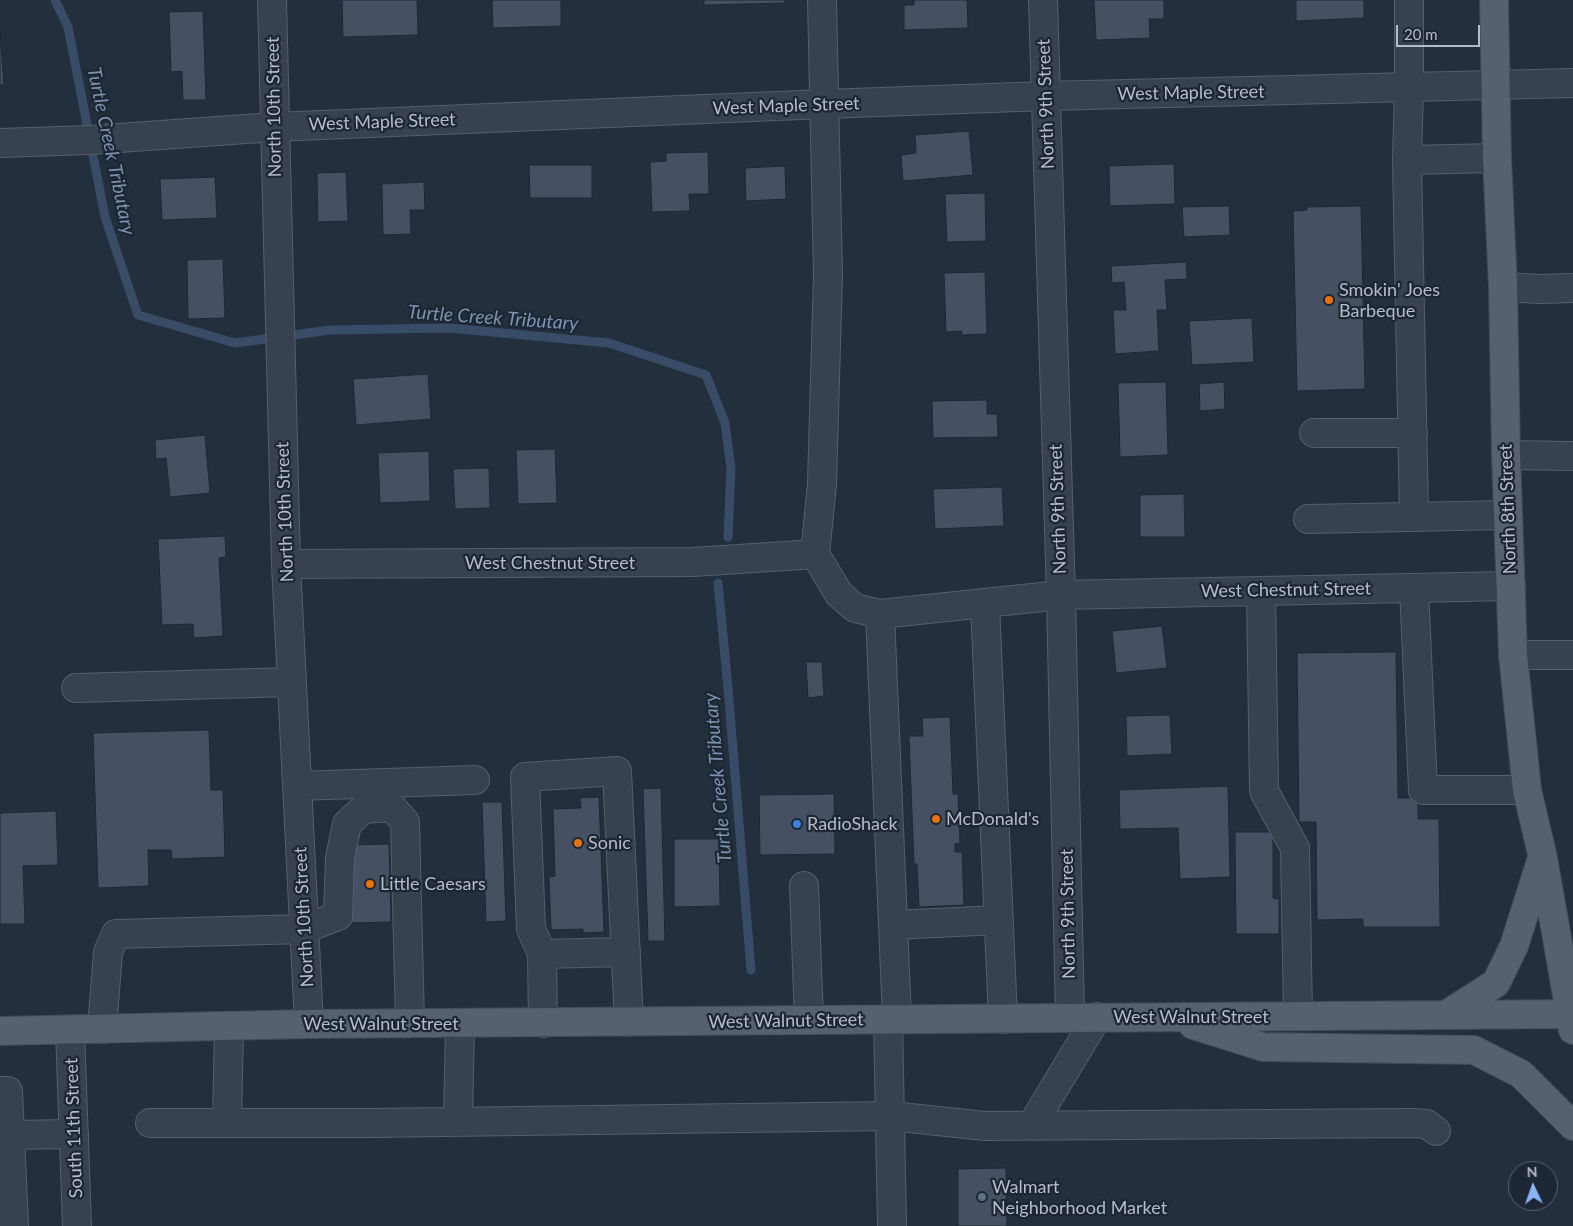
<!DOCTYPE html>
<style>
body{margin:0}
#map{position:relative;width:1573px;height:1226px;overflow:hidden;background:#242f3e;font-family:Lato,sans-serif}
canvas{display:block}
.north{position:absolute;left:1508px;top:1161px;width:50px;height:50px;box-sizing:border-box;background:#1d2633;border:1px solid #59626f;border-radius:50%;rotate:357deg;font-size:14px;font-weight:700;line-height:20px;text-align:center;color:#b4bcc9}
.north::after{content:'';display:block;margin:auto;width:18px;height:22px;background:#8ab4f8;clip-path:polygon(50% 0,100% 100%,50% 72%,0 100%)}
.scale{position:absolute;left:1396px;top:25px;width:84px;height:22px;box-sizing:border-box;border:2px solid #b4bcc9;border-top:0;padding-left:6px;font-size:15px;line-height:18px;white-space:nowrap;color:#b4bcc9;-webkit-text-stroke:4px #1d2633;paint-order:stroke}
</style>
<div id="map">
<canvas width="1573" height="1226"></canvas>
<div class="north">N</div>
<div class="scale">20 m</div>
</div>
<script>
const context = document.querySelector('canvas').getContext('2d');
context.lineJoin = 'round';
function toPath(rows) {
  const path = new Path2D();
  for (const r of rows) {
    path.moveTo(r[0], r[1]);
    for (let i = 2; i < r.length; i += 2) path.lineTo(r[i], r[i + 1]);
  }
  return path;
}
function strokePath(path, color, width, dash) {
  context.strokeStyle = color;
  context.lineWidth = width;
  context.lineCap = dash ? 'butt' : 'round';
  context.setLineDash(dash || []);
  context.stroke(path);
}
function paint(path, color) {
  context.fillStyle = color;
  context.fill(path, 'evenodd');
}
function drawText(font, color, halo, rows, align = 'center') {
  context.font = font + ' Lato,sans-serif';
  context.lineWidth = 4.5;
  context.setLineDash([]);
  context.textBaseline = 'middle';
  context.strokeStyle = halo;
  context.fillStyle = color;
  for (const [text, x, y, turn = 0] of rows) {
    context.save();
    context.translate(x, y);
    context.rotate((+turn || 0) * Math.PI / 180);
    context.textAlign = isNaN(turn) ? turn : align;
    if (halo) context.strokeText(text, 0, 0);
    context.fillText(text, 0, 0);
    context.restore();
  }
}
strokePath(toPath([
 [55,0,68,27,105,217,138,315,235,343,330,330,449,328,609,343,706,375,725,423,731,468,728,537],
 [718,583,728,688,751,970]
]), '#394c67', 9);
const building = toPath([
 [342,0,417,0,418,35,343,37,342,0],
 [492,0,561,0,561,26,493,28,492,0],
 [704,0,785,0,785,3,704,5,704,0],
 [914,0,967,0,968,28,904,30,904,5,914,5,914,0],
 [1094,0,1164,0,1164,19,1149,19,1150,38,1096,40,1094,0],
 [1296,0,1364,0,1364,18,1296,21,1296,0],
 [203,11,206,100,183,100,182,71,171,72,169,12,203,11],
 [0,29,4,85,0,85,0,29],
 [969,131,973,175,903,181,901,155,916,153,915,135,969,131],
 [708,152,709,194,689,194,690,211,652,212,650,162,666,161,666,153,708,152],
 [1174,164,1175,204,1110,206,1109,166,1174,164],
 [529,165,592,165,592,198,530,198,529,165],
 [785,166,786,199,746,201,745,168,785,166],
 [346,172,348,221,318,222,317,173,346,172],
 [215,177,217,218,162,220,160,179,215,177],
 [424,182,425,210,410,210,411,234,383,235,382,184,424,182],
 [985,193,986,241,947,242,945,194,985,193],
 [1229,206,1230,235,1184,237,1182,207,1229,206],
 [1361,206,1365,389,1297,391,1293,211,1307,210,1307,207,1361,206],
 [223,259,225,318,188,319,187,260,223,259],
 [1186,262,1187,279,1165,280,1167,310,1157,310,1159,351,1115,354,1113,310,1126,310,1124,282,1112,283,1111,266,1186,262],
 [985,272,987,334,962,335,962,331,946,332,944,273,985,272],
 [1252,318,1254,362,1192,365,1189,321,1252,318],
 [428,374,431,419,356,425,353,379,428,374],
 [1166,382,1168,455,1120,457,1118,383,1166,382],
 [1224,382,1225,409,1200,411,1199,384,1224,382],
 [987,400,987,414,997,414,998,437,933,438,932,401,987,400],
 [205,435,210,493,170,497,166,458,156,459,155,440,205,435],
 [555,449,557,503,518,504,516,450,555,449],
 [429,451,430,501,380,503,378,453,429,451],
 [489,468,490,508,455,509,453,469,489,468],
 [1002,487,1004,526,935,529,933,489,1002,487],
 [1184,494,1185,537,1140,537,1140,495,1184,494],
 [225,536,226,557,219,558,223,636,194,638,193,624,162,625,158,539,225,536],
 [1162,626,1167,668,1116,673,1112,631,1162,626],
 [1396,652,1398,798,1418,798,1418,819,1439,819,1440,927,1363,927,1363,919,1317,920,1316,822,1299,822,1297,653,1396,652],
 [806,662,822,662,824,696,808,698,806,662],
 [1170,715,1172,754,1127,756,1126,716,1170,715],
 [950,717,953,794,958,794,960,843,955,844,955,852,962,852,964,905,919,907,917,864,914,864,909,736,923,736,922,718,950,717],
 [209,730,211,790,223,790,225,857,172,859,171,850,148,850,149,886,98,888,93,733,209,730],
 [1228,786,1230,877,1180,879,1178,828,1120,829,1119,790,1228,786],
 [661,788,665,941,648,941,643,789,661,788],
 [834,794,835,854,760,855,759,795,834,794],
 [599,797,604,932,583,933,583,929,551,930,549,877,555,876,553,809,581,808,580,798,599,797],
 [482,802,502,802,506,921,486,922,482,802],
 [56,811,58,865,23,866,25,924,0,924,0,813,56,811],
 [1235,832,1273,832,1273,898,1279,899,1279,934,1236,934,1235,832],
 [674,839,719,839,720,906,674,907,674,839],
 [389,844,391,922,350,923,349,845,389,844],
 [1006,1168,1007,1226,958,1226,958,1169,1006,1168]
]);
paint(building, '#455162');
strokePath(building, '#1f2835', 1);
const minor = toPath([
 [272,0,286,564,309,1024],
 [822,0,828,274,822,484,815,554,839,594,855,608,880,614,1061,595,1511,586],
 [1043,0,1061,595,1070,1018],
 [1409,0,1409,87,1407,160,1414,517],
 [0,143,90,140,274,127,825,104,1046,96,1573,83],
 [1407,160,1497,158],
 [1503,287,1540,289,1573,288],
 [1314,433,1413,433],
 [1506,455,1573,456],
 [1308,519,1508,515],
 [286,564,693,562,815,554],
 [1414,588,1423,790,1527,790],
 [1261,591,1264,791,1295,848,1298,1016],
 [985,604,1003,1019],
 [880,614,897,1019],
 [1513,655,1573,655],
 [76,688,292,682],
 [297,786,475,780],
 [804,886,809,1020],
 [893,925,999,920],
 [542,954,626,952],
 [888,1019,892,1226],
 [543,1023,542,954,531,929,525,777,617,771,629,1022],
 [102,1029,108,952,116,934,304,929,338,916,340,858,347,824,363,809,392,807,405,822,410,1023],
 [70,1030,77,1226],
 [0,1091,8,1091,10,1135],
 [458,1121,460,1024],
 [150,1123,371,1123,891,1116,985,1126,1413,1123,1427,1124,1436,1131],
 [227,1123,229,1026],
 [1032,1125,1097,1017],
 [14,1226,10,1135,74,1134]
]);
const major = toPath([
 [1494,0,1497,158,1503,287,1506,455,1513,655,1527,790,1543,858,1573,1030],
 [1446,1015,1496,983,1514,946,1541,861],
 [1193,1025,1263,1047,1474,1050,1521,1074,1573,1126],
 [0,1031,309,1024,1573,1014]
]);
strokePath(minor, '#565f6c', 30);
strokePath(major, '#414a57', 30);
strokePath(minor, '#38414e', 28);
strokePath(major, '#56606e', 28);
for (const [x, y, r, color] of [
 [1329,300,5,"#e8710a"],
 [936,819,5,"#e8710a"],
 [797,824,5,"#3f7fe0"],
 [578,843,5,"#e8710a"],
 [370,884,5,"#e8710a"],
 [982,1197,5,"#5c6f8a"]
]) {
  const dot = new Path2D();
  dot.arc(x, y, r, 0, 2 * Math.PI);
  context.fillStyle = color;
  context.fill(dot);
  strokePath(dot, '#1d2633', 2);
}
drawText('18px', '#b4bcc9', '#1d2633', [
 ["West Maple Street",1191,93,-1],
 ["North 9th Street",1046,104,-92],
 ["West Maple Street",786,106,-2],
 ["North 10th Street",274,107,-91],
 ["West Maple Street",382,122,-2],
 ["North 9th Street",1058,509,-92],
 ["North 8th Street",1508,509,-92],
 ["North 10th Street",285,512,-92],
 ["West Chestnut Street",550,563],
 ["West Chestnut Street",1286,590,-1],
 ["North 9th Street",1068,914,-91],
 ["North 10th Street",304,917,-93],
 ["West Walnut Street",1191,1017],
 ["West Walnut Street",786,1021,-1],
 ["West Walnut Street",381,1024],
 ["South 11th Street",74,1128,-92]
]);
drawText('18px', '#b4bcc9', '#1d2633', [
 ["Smokin' Joes",1339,290],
 ["Barbeque",1339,311],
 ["McDonald's",946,819],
 ["RadioShack",807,824],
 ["Sonic",588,843],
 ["Little Caesars",380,884],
 ["Walmart",992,1187],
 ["Neighborhood Market",992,1208]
], 'left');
drawText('italic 19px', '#7c92b1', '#1d2633', [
 ["Turtle Creek Tributary",111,151,78],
 ["Turtle Creek Tributary",493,318,4],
 ["Turtle Creek Tributary",718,778,-95]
]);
</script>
